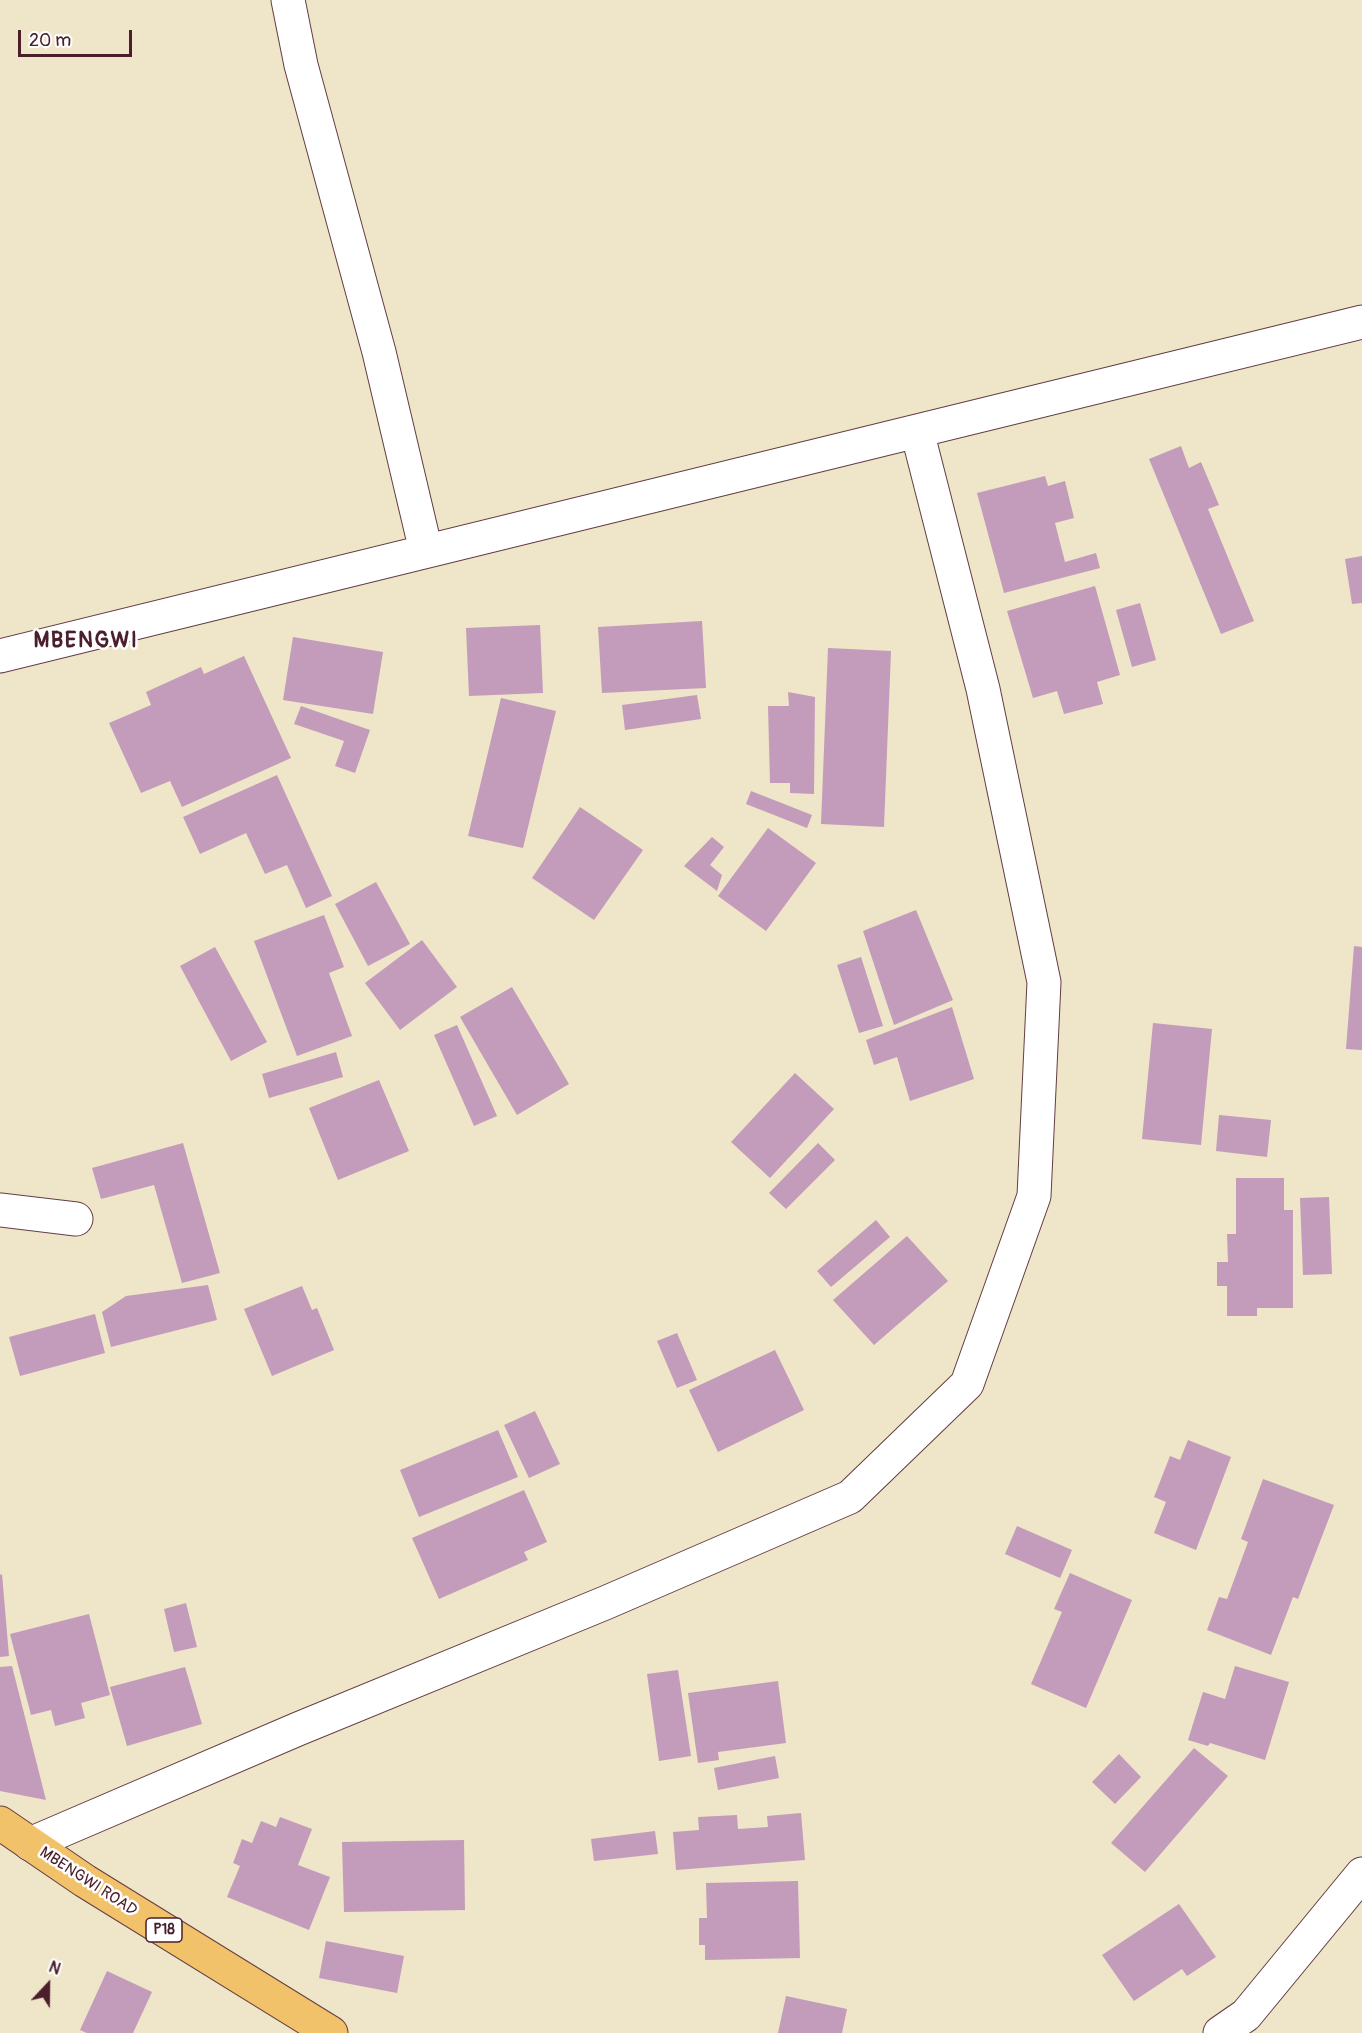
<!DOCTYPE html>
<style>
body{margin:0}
#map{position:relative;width:1362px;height:2033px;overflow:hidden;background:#efe5c8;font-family:Pangolin,sans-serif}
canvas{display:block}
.north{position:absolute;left:18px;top:1955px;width:60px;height:60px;-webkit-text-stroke:4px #fff;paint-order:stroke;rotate:22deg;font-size:16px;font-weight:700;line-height:24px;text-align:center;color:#4a1f2b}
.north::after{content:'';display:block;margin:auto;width:21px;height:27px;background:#4a1f2b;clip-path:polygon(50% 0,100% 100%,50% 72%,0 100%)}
.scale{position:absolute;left:18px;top:30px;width:114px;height:27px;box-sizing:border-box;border:3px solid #4a1f2b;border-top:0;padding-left:8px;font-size:18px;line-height:21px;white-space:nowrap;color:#4a1f2b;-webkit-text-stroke:4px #fff;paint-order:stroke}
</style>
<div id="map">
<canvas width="1362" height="2033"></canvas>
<div class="north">N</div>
<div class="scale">20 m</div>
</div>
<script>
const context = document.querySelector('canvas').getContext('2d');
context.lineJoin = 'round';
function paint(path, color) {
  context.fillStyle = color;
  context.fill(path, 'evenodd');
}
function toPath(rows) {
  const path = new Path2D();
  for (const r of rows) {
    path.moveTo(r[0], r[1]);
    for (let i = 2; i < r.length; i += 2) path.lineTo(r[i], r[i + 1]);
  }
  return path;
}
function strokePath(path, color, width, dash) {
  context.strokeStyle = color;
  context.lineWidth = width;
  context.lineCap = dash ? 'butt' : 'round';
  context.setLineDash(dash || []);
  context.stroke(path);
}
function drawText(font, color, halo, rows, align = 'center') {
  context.font = font + ' Pangolin,sans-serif';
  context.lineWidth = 5;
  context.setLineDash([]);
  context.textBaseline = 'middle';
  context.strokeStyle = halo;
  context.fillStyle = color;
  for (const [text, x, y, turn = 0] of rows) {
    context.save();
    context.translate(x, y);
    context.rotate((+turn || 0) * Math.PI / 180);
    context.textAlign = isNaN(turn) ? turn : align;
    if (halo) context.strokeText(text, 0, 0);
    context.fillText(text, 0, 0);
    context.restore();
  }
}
paint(toPath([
 [1181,446,1189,468,1201,462,1219,505,1208,509,1254,621,1221,634,1149,459],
 [1045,476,1048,486,1065,481,1074,518,1055,523,1065,562,1096,553,1100,568,1004,593,977,493],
 [1362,556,1362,603,1352,604,1345,559],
 [1095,586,1120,675,1097,682,1103,704,1064,714,1057,691,1033,698,1007,611],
 [1140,603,1156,660,1132,667,1116,610],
 [702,621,706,688,602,693,598,627],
 [540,625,543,693,469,696,466,628],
 [293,637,383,652,373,714,283,700],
 [828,648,891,651,884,827,821,824],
 [244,656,291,758,182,807,170,781,141,793,109,723,151,705,146,692,201,667,204,674],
 [788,692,815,697,814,794,790,793,790,783,770,783,768,706,789,706],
 [697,695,701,719,625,730,622,705],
 [501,698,556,711,523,848,468,836],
 [301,706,370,730,355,773,335,766,344,741,294,724],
 [277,775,332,896,306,908,287,865,265,874,246,833,200,854,183,817],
 [751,791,812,815,807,828,746,804],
 [580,807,643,850,594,920,532,878],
 [768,828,816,863,766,931,718,896],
 [712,837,724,847,710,865,722,875,717,891,684,866],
 [376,882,410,944,368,966,335,904],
 [916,910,953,1000,894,1025,863,931],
 [324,915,344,967,329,973,352,1036,297,1056,254,941],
 [422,940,457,987,400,1030,365,983],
 [1354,946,1362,947,1362,1050,1346,1049],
 [215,947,267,1042,231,1061,180,966],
 [861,957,883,1026,859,1033,837,965],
 [512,987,569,1084,517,1115,460,1017],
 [952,1007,974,1079,910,1101,897,1057,874,1065,866,1040],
 [1153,1023,1212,1029,1201,1145,1142,1139],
 [457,1025,497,1116,474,1126,434,1035],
 [336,1052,343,1077,269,1098,262,1074],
 [795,1073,834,1109,770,1178,731,1142],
 [379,1080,409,1151,338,1180,309,1108],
 [1219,1115,1271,1120,1267,1157,1216,1151],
 [183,1143,220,1273,182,1283,154,1185,101,1199,92,1168],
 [818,1143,835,1160,786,1209,769,1193],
 [1236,1178,1284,1178,1284,1210,1293,1210,1293,1308,1257,1308,1257,1316,1227,1316,1227,1286,1217,1286,1217,1262,1228,1262,1227,1234,1236,1234],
 [1329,1197,1332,1274,1303,1275,1300,1198],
 [876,1220,890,1237,831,1287,817,1271],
 [907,1236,948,1281,874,1345,833,1300],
 [208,1285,217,1320,111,1347,102,1312,126,1296],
 [302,1286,312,1310,317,1308,334,1350,272,1376,244,1309],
 [95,1314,105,1353,20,1376,9,1337],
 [677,1333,697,1380,677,1388,657,1341],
 [775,1350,804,1410,718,1452,689,1390],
 [535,1411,560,1464,529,1478,504,1425],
 [498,1430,518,1477,419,1517,400,1470],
 [1188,1440,1231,1457,1196,1550,1154,1533,1166,1502,1154,1497,1170,1456,1180,1460],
 [1263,1479,1334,1505,1298,1599,1293,1597,1271,1655,1207,1630,1219,1597,1227,1599,1248,1542,1241,1539],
 [524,1490,547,1542,524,1552,528,1560,439,1599,412,1538],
 [1017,1526,1072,1550,1060,1578,1005,1554],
 [1070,1573,1132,1600,1086,1708,1031,1684,1062,1612,1054,1609],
 [2,1574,9,1656,0,1657,0,1575],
 [186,1603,197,1647,174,1652,164,1609],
 [89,1614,110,1695,81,1703,85,1718,55,1726,51,1710,31,1715,10,1634],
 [12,1666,46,1800,0,1791,0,1667],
 [1235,1666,1289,1682,1265,1760,1210,1743,1208,1746,1188,1740,1203,1692,1225,1699],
 [185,1667,202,1724,127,1746,110,1687],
 [678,1670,691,1756,659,1761,647,1674],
 [778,1681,786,1743,718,1752,719,1760,698,1763,688,1693],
 [1194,1748,1228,1776,1145,1872,1111,1843],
 [1119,1754,1141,1777,1115,1804,1092,1782],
 [775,1756,779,1778,718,1790,714,1768],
 [801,1813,805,1860,676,1870,673,1832,699,1830,698,1817,737,1815,738,1829,768,1827,767,1816],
 [280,1817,312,1829,298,1865,330,1877,309,1930,227,1897,240,1866,233,1863,242,1839,252,1843,261,1821,276,1827],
 [655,1831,658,1854,594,1861,591,1839],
 [464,1840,465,1910,344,1912,342,1842],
 [798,1881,800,1958,705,1960,705,1945,699,1945,699,1918,707,1918,706,1883],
 [1179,1904,1216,1957,1187,1976,1182,1969,1134,2001,1102,1955],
 [326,1941,404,1956,397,1993,319,1978],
 [107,1971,152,1992,133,2033,87,2033,80,2030],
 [786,1996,847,2009,842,2033,778,2033]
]), '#c29cba');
const minor = toPath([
 [288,0,301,65,379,352,426,551],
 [917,431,1362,322],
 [0,656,917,431,983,689,1044,982,1034,1196,967,1384,850,1497,605,1603,298,1729,30,1844],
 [0,1210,76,1219],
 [1220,2033,1246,2015,1362,1874]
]);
const major = toPath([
 [0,1823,85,1881,331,2033]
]);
strokePath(minor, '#633d43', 35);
strokePath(major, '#633d43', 35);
strokePath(minor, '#fff', 33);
strokePath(major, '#f2c26a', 33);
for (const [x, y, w] of [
 [164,1930,36]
]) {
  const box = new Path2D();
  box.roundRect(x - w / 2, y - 12, w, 24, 4.5);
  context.fillStyle = '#fff';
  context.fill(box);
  strokePath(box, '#4a1f2b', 1.5);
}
drawText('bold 15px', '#4a1f2b', null, [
 ["P18",164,1930]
]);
drawText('16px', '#4a1f2b', '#fff', [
 ["MBENGWI ROAD",88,1882,33]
]);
context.letterSpacing = '1.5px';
drawText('bold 22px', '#4a1f2b', '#fff', [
 ["MBENGWI",86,641]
]);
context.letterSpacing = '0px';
</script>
